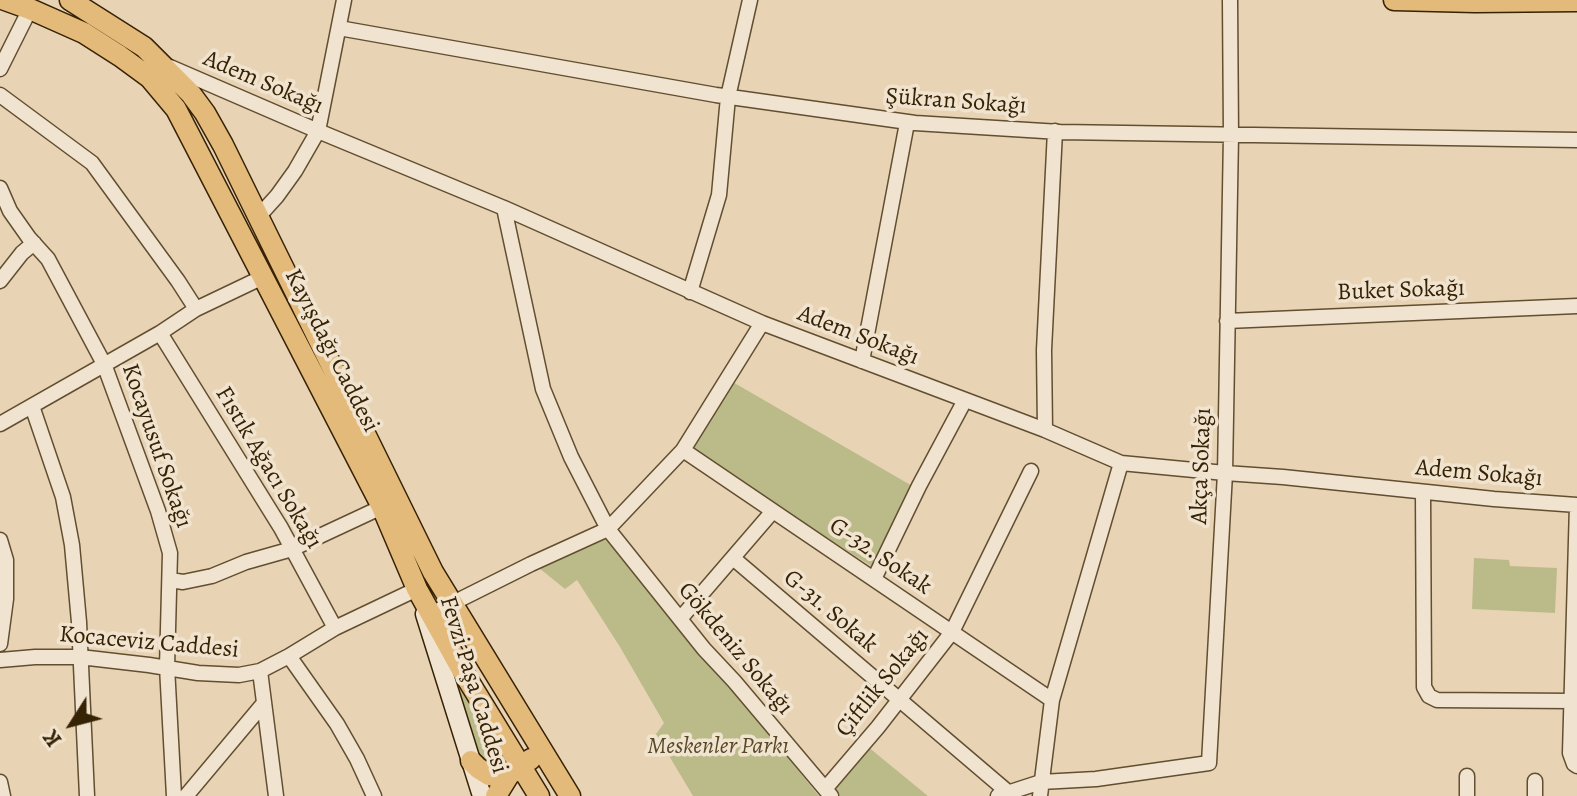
<!DOCTYPE html>
<meta charset="utf-8">
<style>
body{margin:0}
#map{position:relative;width:1577px;height:796px;overflow:hidden;background:#e8d4b5;font-family:Alegreya,serif}
canvas{display:block}
.north{position:absolute;left:32px;top:684px;width:80px;height:80px;-webkit-text-stroke:6px #f0e3cf;paint-order:stroke;rotate:234deg;font-size:22px;font-weight:700;line-height:32px;text-align:center;color:#362204}
.north::after{content:'';display:block;margin:auto;width:28px;height:36px;background:#362204;clip-path:polygon(50% 0,100% 100%,50% 72%,0 100%)}
</style>
<div id="map">
<canvas width="1577" height="796"></canvas>
<div class="north">K</div>
</div>
<script>
const context = document.querySelector('canvas').getContext('2d');
context.lineJoin = 'round';
function paint(path, color) {
  context.fillStyle = color;
  context.fill(path, 'evenodd');
}
function toPath(rows) {
  const path = new Path2D();
  for (const r of rows) {
    path.moveTo(r[0], r[1]);
    for (let i = 2; i < r.length; i += 2) path.lineTo(r[i], r[i + 1]);
  }
  return path;
}
function strokePath(path, color, width, dash) {
  context.strokeStyle = color;
  context.lineWidth = width;
  context.lineCap = dash ? 'butt' : 'round';
  context.setLineDash(dash || []);
  context.stroke(path);
}
function drawText(font, color, halo, rows, align = 'center') {
  context.font = font + ' Alegreya,serif';
  context.lineWidth = 7;
  context.setLineDash([]);
  context.textBaseline = 'middle';
  context.strokeStyle = halo;
  context.fillStyle = color;
  for (const [text, x, y, turn = 0] of rows) {
    context.save();
    context.translate(x, y);
    context.rotate((+turn || 0) * Math.PI / 180);
    context.textAlign = isNaN(turn) ? turn : align;
    if (halo) context.strokeText(text, 0, 0);
    context.fillText(text, 0, 0);
    context.restore();
  }
}
paint(toPath([
 [731,381,914,487,871,566,691,450],
 [604,531,819,796,693,796,656,734,664,723,620,647,577,580,565,589,539,568],
 [1474,558,1509,560,1510,566,1557,568,1555,613,1472,609],
 [450,668,510,769,492,769,477,761],
 [867,746,928,796,835,796,821,784]
]), '#bbbb8a');
const street = toPath([
 [339,28,716,95,915,123,1060,132,1577,140],
 [170,67,318,131,504,208,762,323,1045,430,1121,463,1225,473,1283,477,1494,499,1577,505],
 [0,69,30,9],
 [0,95,92,163,178,281,196,309],
 [0,188,10,211,29,238,48,259,104,364,158,511,170,553,167,667,174,796],
 [504,208,543,389,571,457,608,529,704,649,734,681,831,796],
 [258,217,277,196,295,171,318,131,344,0],
 [0,281,22,253,34,243],
 [690,292,719,195,728,97,750,0],
 [1227,321,1577,306],
 [160,333,281,528,335,628],
 [862,361,907,123],
 [32,406,63,497,72,545,79,622,87,796],
 [0,424,160,333,196,309,263,277],
 [1045,430,1044,350,1055,131],
 [683,450,1052,700],
 [1423,492,1424,687,1429,696,1437,700,1572,701],
 [1577,505,1570,753,1574,764,1577,766],
 [0,540,6,560,6,599,0,644],
 [733,558,1009,793],
 [874,579,919,486,965,400],
 [170,580,183,582,212,576,246,562,292,549,382,507],
 [431,614,531,564,608,529,683,450,762,323],
 [680,619,773,511],
 [289,656,337,724,357,759,374,796],
 [0,660,35,657,80,657,149,665,198,673,239,675,260,671,289,656,335,628,417,589],
 [260,671,276,796],
 [1467,776,1467,796],
 [1535,781,1535,796],
 [0,782,3,796],
 [825,789,878,727,952,632,1031,471],
 [186,796,264,703],
 [998,796,1041,782,1096,779,1209,763,1225,473,1231,135,1230,0],
 [1040,796,1052,700,1121,463]
]);
const secondary = toPath([
 [425,614,482,796]
]);
const primary = toPath([
 [5,0,30,9,84,33,120,56,150,78,176,109,382,507,417,589,463,672,539,796],
 [70,0,144,47,191,94,205,113,223,145,433,572,570,796],
 [1394,0,1475,2,1577,1],
 [471,761,478,768,489,775,503,778,509,775],
 [496,796,509,775,531,759]
]);
strokePath(street, '#624e30', 17);
strokePath(secondary, '#362204', 21);
strokePath(primary, '#362204', 23);
strokePath(street, '#f0e3cf', 14);
strokePath(secondary, '#f0e3cf', 18);
strokePath(primary, '#e4ba7a', 20);
drawText('24px', '#362204', '#f0e3cf', [
 ["Adem Sokağı",263,83,23],
 ["Şükran Sokağı",956,102,4],
 ["Buket Sokağı",1401,291,-2],
 ["Adem Sokağı",858,336,21],
 ["Kayışdağı Caddesi",331,351,63],
 ["Kocayusuf Sokağı",156,446,71],
 ["Akça Sokağı",1202,466,-88],
 ["Fıstık Ağacı Sokağı",268,468,59],
 ["Adem Sokağı",1479,474,5],
 ["G-32. Sokak",880,557,34],
 ["G-31. Sokak",830,612,40],
 ["Kocaceviz Caddesi",149,643,5],
 ["Gökdeniz Sokağı",735,649,50],
 ["Çiftlik Sokağı",883,683,-51],
 ["Fevzi Paşa Caddesi",473,685,73]
]);
drawText('italic 24px', '#574826', '#f0e3cf', [
 ["Meskenler Parkı",718,747]
]);
</script>
